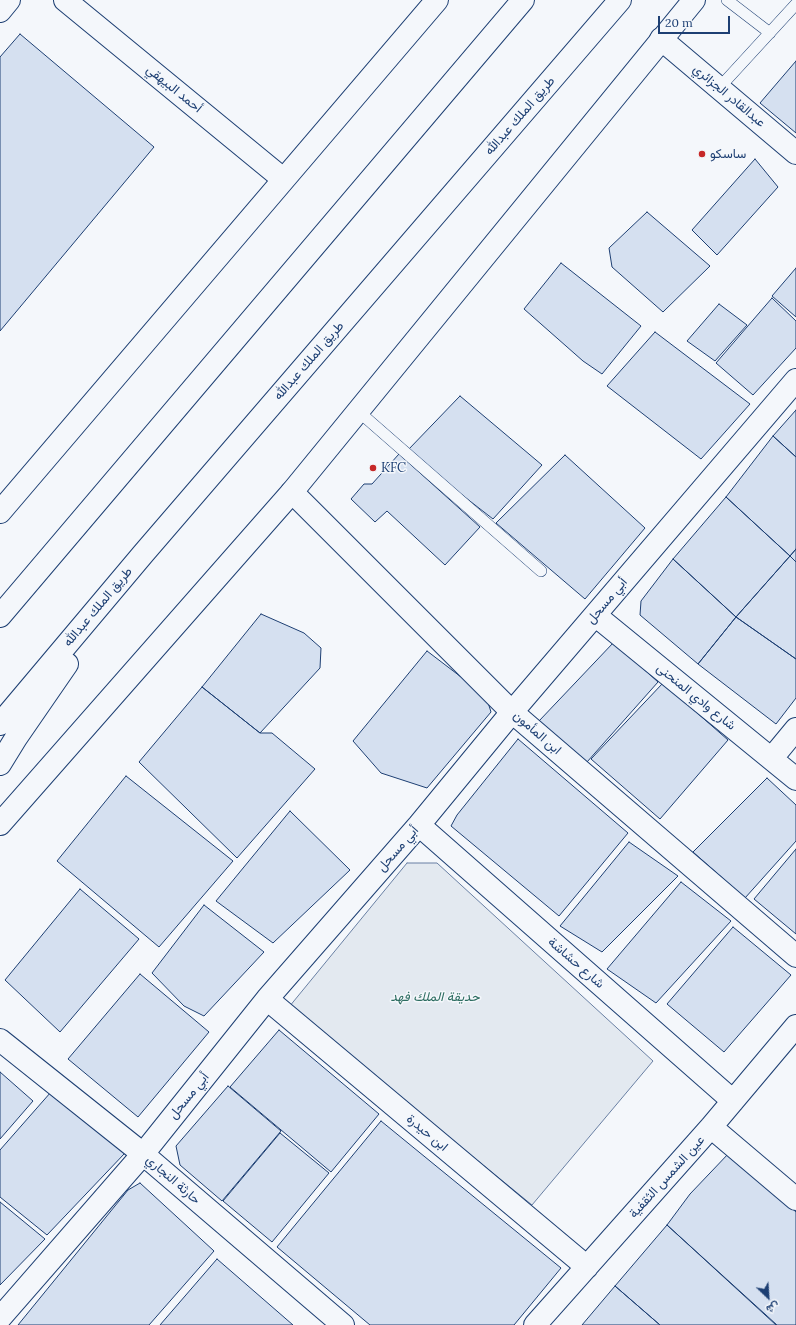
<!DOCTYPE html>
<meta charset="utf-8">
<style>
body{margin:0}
#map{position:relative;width:796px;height:1325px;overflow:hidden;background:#f4f7fb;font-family:Lora,Vazirmatn,serif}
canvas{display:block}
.north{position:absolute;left:748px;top:1277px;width:40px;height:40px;-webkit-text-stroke:3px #f4f7fb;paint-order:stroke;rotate:155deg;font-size:11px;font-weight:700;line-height:16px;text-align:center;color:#1d3f73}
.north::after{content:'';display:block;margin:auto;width:14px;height:18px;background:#1d3f73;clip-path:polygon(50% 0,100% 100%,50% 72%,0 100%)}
.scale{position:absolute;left:658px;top:16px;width:72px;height:18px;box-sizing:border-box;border:2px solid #1d3f73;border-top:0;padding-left:5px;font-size:12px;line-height:14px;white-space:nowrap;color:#1d3f73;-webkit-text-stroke:3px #f4f7fb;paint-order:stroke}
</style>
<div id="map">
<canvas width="796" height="1325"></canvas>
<div class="north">ش</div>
<div class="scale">20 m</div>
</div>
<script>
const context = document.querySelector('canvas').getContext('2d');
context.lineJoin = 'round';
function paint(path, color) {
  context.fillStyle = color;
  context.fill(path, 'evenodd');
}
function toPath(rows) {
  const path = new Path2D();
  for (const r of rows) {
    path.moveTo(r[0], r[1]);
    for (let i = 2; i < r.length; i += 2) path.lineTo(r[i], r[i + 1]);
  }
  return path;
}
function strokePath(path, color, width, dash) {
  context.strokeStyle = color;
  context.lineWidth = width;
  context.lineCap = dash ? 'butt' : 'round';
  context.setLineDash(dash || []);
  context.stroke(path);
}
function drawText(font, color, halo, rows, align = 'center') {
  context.font = font + ' Lora,Vazirmatn,serif';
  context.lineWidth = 3;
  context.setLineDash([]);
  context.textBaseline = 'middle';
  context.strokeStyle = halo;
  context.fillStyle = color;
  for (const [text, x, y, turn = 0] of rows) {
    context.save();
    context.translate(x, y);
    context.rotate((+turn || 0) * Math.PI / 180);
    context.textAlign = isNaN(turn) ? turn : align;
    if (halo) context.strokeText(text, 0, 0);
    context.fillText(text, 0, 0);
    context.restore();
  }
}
const green = toPath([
 [407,863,437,863,653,1061,532,1205,289,1007,407,863]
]);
paint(green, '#e3e9f0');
strokePath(green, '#687fa3', 1);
const building = toPath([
 [20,34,154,147,0,331,0,57,20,34],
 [796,61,796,133,760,103,796,61],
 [755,159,778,187,717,255,692,230,755,159],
 [647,212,710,266,663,312,612,267,609,248,647,212],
 [561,263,641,326,602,374,583,361,524,309,561,263],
 [796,268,796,317,772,296,796,268],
 [772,298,796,321,796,348,753,395,716,363,772,298],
 [719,304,747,325,715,361,687,341,719,304],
 [655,332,750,404,701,459,607,386,655,332],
 [460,396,542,465,493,519,448,484,408,450,460,396],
 [796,410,796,457,773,436,796,410],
 [773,436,796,457,796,549,790,556,726,497,773,436],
 [399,454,480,527,445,565,387,511,375,522,351,499,364,484,372,484,399,454],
 [565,455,645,528,585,599,496,523,565,455],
 [726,497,790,556,736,617,673,559,726,497],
 [796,549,796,562,790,556,796,549],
 [790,556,796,562,796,659,736,617,790,556],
 [673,559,736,617,698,664,640,615,641,601,673,559],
 [261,614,304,633,321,648,320,668,260,733,202,687,261,614],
 [736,617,796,659,796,698,776,724,698,664,736,617],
 [614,642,658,682,587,762,539,721,614,642],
 [427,651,486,696,491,712,427,788,381,773,353,741,427,651],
 [663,683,728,740,660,819,591,759,663,683],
 [202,687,260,733,272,733,315,769,237,858,139,762,202,687],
 [518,739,628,833,559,916,451,826,457,815,518,739],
 [126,776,233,861,159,947,57,861,126,776],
 [767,778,796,805,796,841,745,898,693,852,767,778],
 [290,811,350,870,273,943,216,901,290,811],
 [629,842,678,876,602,952,560,926,629,842],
 [796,849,796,934,754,899,796,849],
 [681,882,731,921,656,1003,607,969,681,882],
 [80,889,139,939,60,1032,5,980,80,889],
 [204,905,264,952,204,1016,184,1006,152,973,204,905],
 [733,927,791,975,724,1052,667,1004,733,927],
 [140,974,209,1032,138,1117,68,1059,140,974],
 [279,1030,379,1114,331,1172,230,1087,279,1030],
 [0,1072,33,1101,0,1139,0,1072],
 [228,1086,281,1131,222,1201,180,1165,176,1146,228,1086],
 [51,1092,125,1153,47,1235,0,1197,0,1150,51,1092],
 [381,1121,561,1268,514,1325,370,1325,277,1247,381,1121],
 [280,1133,329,1173,272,1242,223,1201,280,1133],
 [730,1152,796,1212,796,1325,777,1325,667,1225,690,1194,730,1152],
 [140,1183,214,1251,149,1325,18,1325,128,1190,140,1183],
 [0,1202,45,1239,0,1285,0,1202],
 [667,1225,776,1325,660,1325,615,1286,667,1225],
 [217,1259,293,1325,160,1325,217,1259],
 [615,1286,660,1325,582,1325,615,1286]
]);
paint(building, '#d5e0f0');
strokePath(building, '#1d3f73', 1);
const service = toPath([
 [727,0,770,33],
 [719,88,796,4],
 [358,411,541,571]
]);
const minor = toPath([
 [65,0,283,179],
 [0,11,9,0],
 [661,39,796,153],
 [292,492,512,712,796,956],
 [595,615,796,779],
 [772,758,796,729],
 [419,825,733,1101],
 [267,999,587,1267],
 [0,1040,143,1154,343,1325],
 [711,1127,796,1199],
 [0,1318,143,1154,267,999,419,825,512,712,796,380],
 [535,1325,711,1127,796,1026]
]);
const secondary = toPath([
 [0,512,437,0],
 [0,824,292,492,694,0]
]);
const trunk = toPath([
 [0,616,523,0],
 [0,724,143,554,620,0],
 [0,764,16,738,67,664]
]);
strokePath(service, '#1d3f73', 12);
strokePath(minor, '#1d3f73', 24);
strokePath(secondary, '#1d3f73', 24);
strokePath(trunk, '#1d3f73', 24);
strokePath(service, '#f4f7fb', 11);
strokePath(minor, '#f4f7fb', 22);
strokePath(secondary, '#f4f7fb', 22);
strokePath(trunk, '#f4f7fb', 22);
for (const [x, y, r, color] of [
 [702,154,4,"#c62828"],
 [373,468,4,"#c62828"]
]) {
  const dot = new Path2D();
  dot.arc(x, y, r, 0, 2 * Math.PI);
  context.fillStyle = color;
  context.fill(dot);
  strokePath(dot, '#f4f7fb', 1.5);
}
drawText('13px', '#1d3f73', '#f4f7fb', [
 ["أحمد البيهقي",174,89,39],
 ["عبدالقادر الجزائري",729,96,40],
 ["طريق الملك عبدالله",520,116,-49],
 ["طريق الملك عبدالله",309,361,-49],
 ["أبي مسحل",607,601,-50],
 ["طريق الملك عبدالله",98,607,-50],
 ["شارع وادي المنحنى",696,697,39],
 ["ابن المأمون",537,733,41],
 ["أبي مسحل",398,849,-49],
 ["شارع حشاشة",576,963,41],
 ["أبي مسحل",189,1096,-51],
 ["ابن حيدرة",427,1133,40],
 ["عين الشمس الثقفية",667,1177,-48],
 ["حارثة النجاري",173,1180,41]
]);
drawText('13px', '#1d3f73', '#f4f7fb', [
 ["ساسكو",710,154],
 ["KFC",381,468]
], 'left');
drawText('italic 13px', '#2c6c60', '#f4f7fb', [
 ["حديقة الملك فهد",435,997]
]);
</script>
